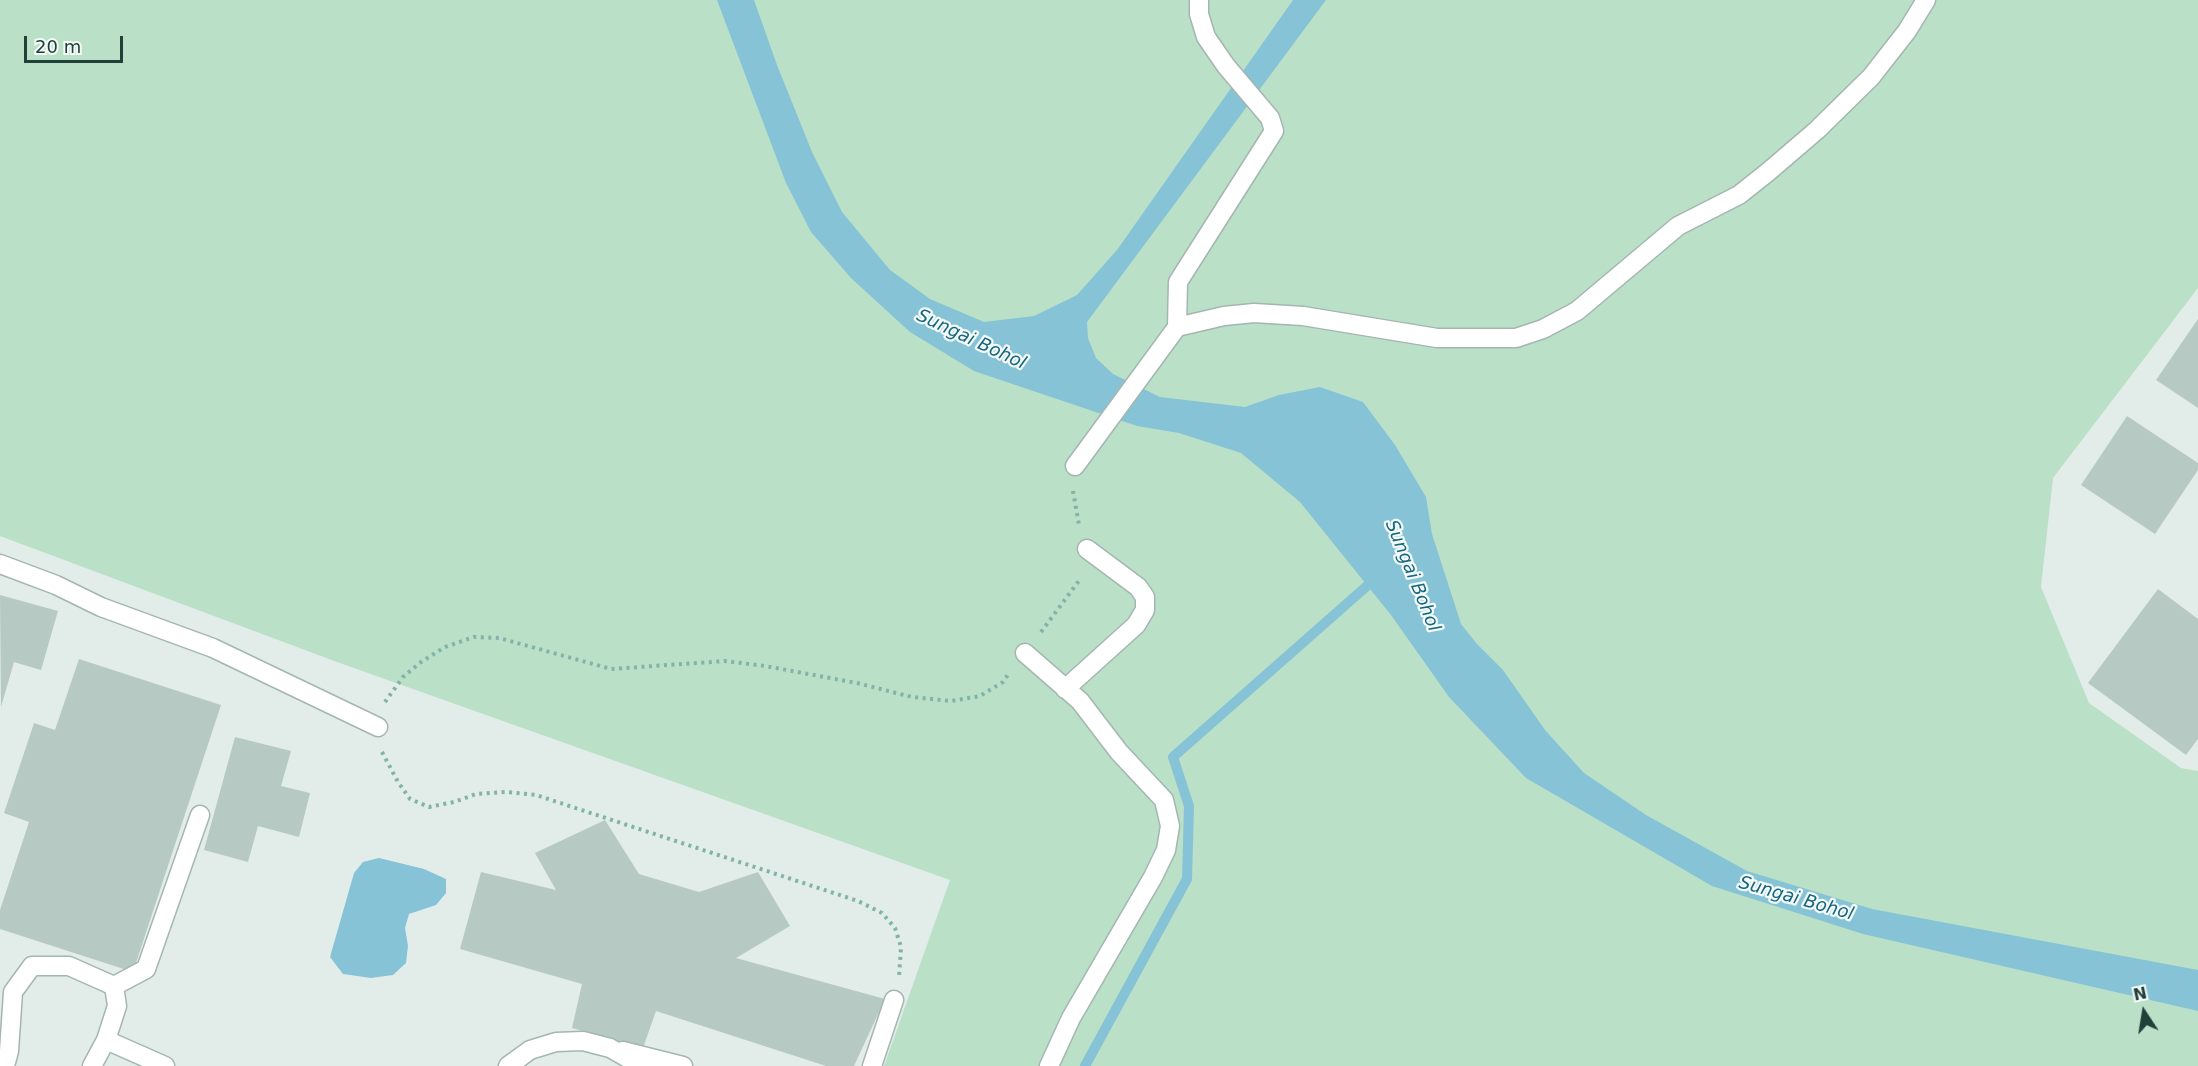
<!DOCTYPE html>
<style>
body{margin:0}
#map{position:relative;width:2198px;height:1066px;overflow:hidden;background:#e2ede9;font-family:"DejaVu Sans",sans-serif}
canvas{display:block}
.north{position:absolute;left:2114px;top:982px;width:60px;height:60px;-webkit-text-stroke:4px #f3faf7;paint-order:stroke;rotate:348deg;font-size:16px;font-weight:700;line-height:24px;text-align:center;color:#21403a}
.north::after{content:'';display:block;margin:auto;width:21px;height:27px;background:#21403a;clip-path:polygon(50% 0,100% 100%,50% 72%,0 100%)}
.scale{position:absolute;left:24px;top:36px;width:99px;height:27px;box-sizing:border-box;border:3px solid #21403a;border-top:0;padding-left:8px;font-size:18px;line-height:21px;white-space:nowrap;color:#21403a;-webkit-text-stroke:4px #f3faf7;paint-order:stroke}
</style>
<div id="map">
<canvas width="2198" height="1066"></canvas>
<div class="north">N</div>
<div class="scale">20 m</div>
</div>
<script>
const context = document.querySelector('canvas').getContext('2d');
context.lineJoin = 'round';
function paint(path, color) {
  context.fillStyle = color;
  context.fill(path, 'evenodd');
}
function toPath(rows) {
  const path = new Path2D();
  for (const r of rows) {
    path.moveTo(r[0], r[1]);
    for (let i = 2; i < r.length; i += 2) path.lineTo(r[i], r[i + 1]);
  }
  return path;
}
function strokePath(path, color, width, dash) {
  context.strokeStyle = color;
  context.lineWidth = width;
  context.lineCap = dash ? 'butt' : 'round';
  context.setLineDash(dash || []);
  context.stroke(path);
}
function drawText(font, color, halo, rows, align = 'center') {
  context.font = font + ' "DejaVu Sans",sans-serif';
  context.lineWidth = 4.5;
  context.setLineDash([]);
  context.textBaseline = 'middle';
  context.strokeStyle = halo;
  context.fillStyle = color;
  for (const [text, x, y, turn = 0] of rows) {
    context.save();
    context.translate(x, y);
    context.rotate((+turn || 0) * Math.PI / 180);
    context.textAlign = isNaN(turn) ? turn : align;
    if (halo) context.strokeText(text, 0, 0);
    context.fillText(text, 0, 0);
    context.restore();
  }
}
paint(toPath([
 [0,0,2198,0,2198,288,2053,478,2041,587,2089,703,2181,768,2198,771,2198,1066,884,1066,950,880,337,662,0,536]
]), '#bae0c7');
paint(toPath([
 [717,0,754,0,777,65,812,152,842,212,890,270,930,299,984,322,1034,316,1077,295,1117,250,1293,0,1326,0,1087,322,1088,338,1096,358,1113,374,1160,397,1245,407,1279,395,1320,387,1363,402,1395,445,1426,497,1432,534,1461,624,1477,644,1503,670,1545,730,1584,773,1646,815,1747,871,1872,909,2198,970,2198,1011,1863,934,1712,886,1526,778,1449,697,1391,615,1300,502,1241,453,1179,433,1137,426,974,371,910,332,851,278,811,232,786,183],
 [379,858,424,869,446,879,446,893,436,905,409,914,405,928,408,946,406,963,393,975,371,978,343,974,330,957,354,873,363,862]
]), '#87c3d6');
strokePath(toPath([
 [1085,1066,1187,879,1189,806,1173,757,1376,578]
]), '#87c3d6', 10);
paint(toPath([
 [2198,319,2198,408,2156,380],
 [2127,416,2198,463,2198,470,2155,534,2081,485],
 [2158,589,2198,619,2198,739,2186,755,2088,683],
 [0,595,58,611,41,670,14,662,1,707],
 [79,659,221,705,133,972,0,929,0,910,29,822,4,813,34,723,55,730],
 [235,737,291,751,281,786,310,793,299,837,258,826,248,862,204,850],
 [605,820,639,874,699,892,758,872,790,926,736,958,885,999,854,1066,826,1066,656,1011,643,1048,572,1028,582,984,460,949,481,872,556,890,535,853]
]), '#b7c9c3');
const lane = toPath([
 [1177,327,1224,316,1254,313,1303,316,1437,338,1516,338,1543,329,1577,311,1678,226,1739,195,1768,172,1817,130,1871,77,1907,31,1926,0],
 [1075,466,1177,327,1178,282,1274,131,1270,118,1226,66,1206,37,1199,14,1199,0],
 [0,564,56,585,101,607,213,648,378,727],
 [1025,653,1080,701,1119,752,1164,800,1170,826,1166,850,1153,877,1071,1018,1049,1066],
 [1065,689,1136,625,1145,610,1145,597,1138,587,1087,549],
 [114,986,146,969,200,815],
 [106,1040,165,1066],
 [623,1051,683,1066],
 [5,1066,9,1051,13,992,32,966,69,966,114,986,117,1006,106,1040,92,1066],
 [508,1066,530,1050,556,1042,583,1041,610,1048,633,1061,638,1066],
 [872,1066,894,1000]
]);
strokePath(lane, '#a4b6b1', 21);
strokePath(toPath([
 [1073,491,1079,525],
 [1041,632,1081,578],
 [385,702,403,677,421,662,445,647,474,637,499,638,611,669,725,661,765,666,857,683,912,697,951,701,980,696,1003,682,1009,673],
 [382,752,398,782,410,799,429,807,454,802,476,794,506,792,536,795,858,901,882,913,895,928,901,947,899,977]
]), '#81b3a8', 4, [3, 4.5]);
strokePath(lane, '#fff', 18);
drawText('italic 18px', '#166681', '#f3faf7', [
 ["Sungai Bohol",971,340,25],
 ["Sungai Bohol",1412,576,68],
 ["Sungai Bohol",1796,899,16]
]);
</script>
